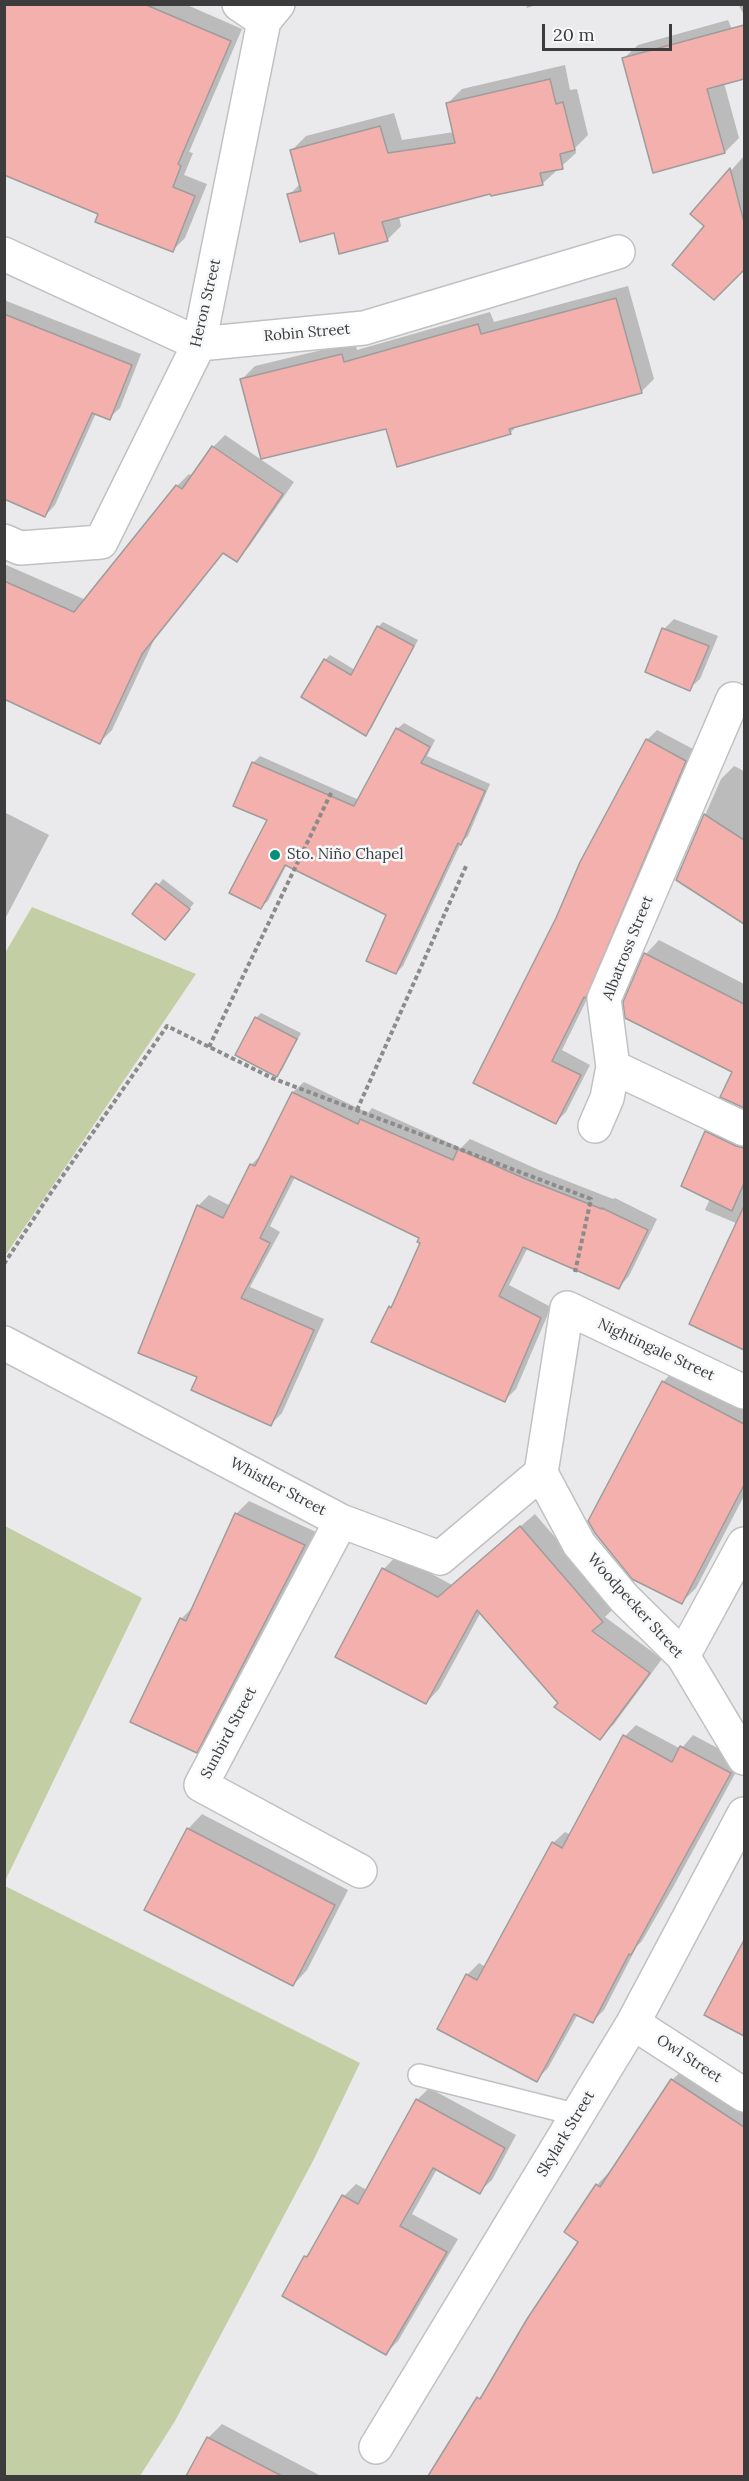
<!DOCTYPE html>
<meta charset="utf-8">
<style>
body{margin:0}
#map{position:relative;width:749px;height:2481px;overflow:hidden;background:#eaeaec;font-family:Lora,serif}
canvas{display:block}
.frame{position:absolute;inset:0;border:6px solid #3c3c3d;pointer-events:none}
.scale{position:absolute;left:542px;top:24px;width:130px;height:27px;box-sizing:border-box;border:3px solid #3c3c3d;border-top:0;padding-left:8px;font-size:18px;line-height:21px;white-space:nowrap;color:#3c3c3d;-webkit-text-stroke:4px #f7f8f9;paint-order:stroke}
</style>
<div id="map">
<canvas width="749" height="2481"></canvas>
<div class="frame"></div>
<div class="scale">20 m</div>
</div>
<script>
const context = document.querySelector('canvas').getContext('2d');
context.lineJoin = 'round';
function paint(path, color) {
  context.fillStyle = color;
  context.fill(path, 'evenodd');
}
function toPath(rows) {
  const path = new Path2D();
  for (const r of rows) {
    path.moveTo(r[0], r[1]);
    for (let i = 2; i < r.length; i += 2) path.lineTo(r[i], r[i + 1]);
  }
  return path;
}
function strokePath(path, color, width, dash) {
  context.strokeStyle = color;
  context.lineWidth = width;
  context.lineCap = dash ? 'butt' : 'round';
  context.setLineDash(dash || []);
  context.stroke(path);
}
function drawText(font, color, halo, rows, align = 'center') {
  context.font = font + ' Lora,serif';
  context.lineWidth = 5;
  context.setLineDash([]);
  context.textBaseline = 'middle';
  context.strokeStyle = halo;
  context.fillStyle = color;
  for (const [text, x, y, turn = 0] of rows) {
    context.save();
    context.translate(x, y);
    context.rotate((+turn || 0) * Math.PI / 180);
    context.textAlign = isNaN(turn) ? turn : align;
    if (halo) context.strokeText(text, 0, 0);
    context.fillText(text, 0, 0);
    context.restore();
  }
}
paint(toPath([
 [32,907,196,974,5,1256,5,953],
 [5,1526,142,1598,5,1881],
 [5,1886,360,2063,314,2159,175,2421,140,2476,5,2476]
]), '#c4cea4');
paint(toPath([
 [4,4,185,4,242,29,189,152,193,153,184,175,207,184,185,238,173,250,100,213],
 [526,4,539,4,527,8],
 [738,4,744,4,744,15],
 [728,20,744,57,744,69,734,80,724,83,739,138,725,152,623,59,638,45],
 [565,65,570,90,577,89,588,135,575,148,576,153,542,184,492,192,399,216,401,226,387,240,335,231,289,195,300,184,292,150,306,136,394,113,402,140,454,132,448,103,462,89],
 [744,156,744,268,714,297,706,226,692,214],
 [628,286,654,379,642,391,518,425,510,433,387,427,242,379,255,366,355,342,357,350,490,312,494,322],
 [4,300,141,354,120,408,109,418,96,413,55,505,45,516,4,498],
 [225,435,294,482,248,548,237,560,224,552,154,640,112,730,100,742,4,690,4,564,86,600,177,486,189,474,193,476,213,447],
 [674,619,718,636,700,679,689,689,664,629],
 [383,622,418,640,371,729,366,734,325,660,330,655,355,670,378,627],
 [404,723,435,740,427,756,490,784,468,836,461,843,403,966,396,973,388,915,287,864,268,901,261,907,269,819,253,763,260,756,359,800,397,729],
 [657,730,695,750,591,991,562,1050,590,1065,566,1112,556,1122,475,1082,647,740],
 [734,766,744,771,744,922,677,879,721,779],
 [4,812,49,835,4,921],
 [163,879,194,903,170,933,134,914],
 [659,940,744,984,744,1107,722,1096,733,1071,625,1002,646,954],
 [261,1013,301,1033,282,1070,277,1075,256,1018],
 [304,1082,368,1113,372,1108,461,1148,470,1139,539,1170,613,1199,615,1198,657,1219,629,1276,619,1287,528,1247,509,1285,551,1307,516,1389,505,1400,390,1307,395,1302,422,1243,421,1237,295,1177,270,1226,280,1232,250,1287,324,1319,282,1413,271,1424,199,1376,198,1206,209,1195,231,1206,251,1165,262,1154,293,1092],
 [717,1122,744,1135,744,1348,691,1323,738,1224,705,1210,710,1199,706,1132],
 [677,1367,744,1403,744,1496,696,1588,682,1602,663,1382],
 [249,1501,316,1532,209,1739,196,1751,181,1619,194,1606,236,1514],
 [535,1514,615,1607,605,1617,662,1659,614,1724,600,1738,560,1702,481,1612,439,1689,426,1703,337,1656,384,1569,397,1555,452,1585],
 [636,1725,681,1749,693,1735,742,1761,672,1889,642,1941,637,1946,604,2010,592,2022,578,2014,548,2068,536,2080,467,1975,479,1963,486,1967,553,1843,565,1832,571,1835,625,1736],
 [202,1814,348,1890,307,1970,293,1985,188,1829],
 [744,1943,744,2034,706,2015],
 [686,2067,744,2105,744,2476,452,2476,436,2467,580,2242,597,2185,610,2171,672,2080],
 [429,2088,516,2135,492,2180,479,2192,437,2169,412,2214,458,2239,398,2341,386,2353,305,2257,314,2248,344,2196,356,2184,367,2190,417,2100],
 [222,2424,321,2476,188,2476,208,2438]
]), '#0003');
const building = toPath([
 [4,4,144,4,231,41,178,164,181,166,173,187,195,196,173,252,95,222,98,214,4,175,4,4],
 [744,25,744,79,707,89,725,153,653,173,622,58,744,25],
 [550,79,556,104,563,102,575,150,560,154,563,169,540,173,543,185,491,196,490,194,382,222,388,241,339,254,334,233,300,242,287,194,301,191,290,150,380,126,388,153,455,143,446,103,550,79],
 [730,168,744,222,744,270,714,300,672,265,704,226,690,214,730,168],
 [616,298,642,393,509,429,511,434,397,467,386,429,261,459,240,379,342,354,344,362,478,324,481,334,616,298],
 [4,314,132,365,110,420,92,413,45,517,4,499,4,314],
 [212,446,283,494,237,562,223,553,142,654,100,744,4,699,4,581,74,612,176,485,182,489,212,446],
 [377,626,414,646,366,736,301,697,324,659,351,675,377,626],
 [662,628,709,646,690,691,645,672,662,628],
 [396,728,430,747,421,763,485,791,461,845,458,843,396,974,366,961,386,915,285,865,261,909,229,893,267,820,233,806,252,762,354,806,396,728],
 [646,739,686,761,586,998,584,997,552,1061,581,1075,556,1124,473,1083,556,918,580,862,646,739],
 [704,814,744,840,744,924,676,880,704,814],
 [156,883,190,909,165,940,132,914,156,883],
 [644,953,744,1004,744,1108,720,1097,732,1072,625,1018,623,1002,644,953],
 [255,1017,297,1039,277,1077,235,1055,255,1017],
 [292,1092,358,1124,360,1119,453,1160,458,1149,528,1180,602,1209,602,1208,648,1230,619,1289,523,1247,499,1296,541,1318,505,1402,371,1342,389,1306,391,1308,420,1243,417,1242,419,1238,291,1176,260,1238,270,1243,241,1298,314,1330,271,1426,191,1390,197,1377,138,1353,197,1205,223,1218,250,1164,255,1166,292,1092],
 [705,1131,736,1146,744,1148,744,1183,732,1211,681,1186,705,1131],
 [744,1206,744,1350,689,1324,744,1206],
 [662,1381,744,1424,744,1485,682,1604,632,1579,595,1533,588,1521,662,1381],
 [235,1513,305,1545,197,1753,130,1722,180,1618,186,1621,235,1513],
 [520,1526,603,1622,592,1631,650,1673,600,1740,554,1707,558,1703,477,1610,426,1704,335,1657,382,1568,438,1597,520,1526],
 [623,1735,672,1762,680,1746,731,1773,660,1902,631,1955,629,1954,593,2023,574,2014,537,2082,437,2029,466,1974,477,1980,552,1842,562,1848,623,1735],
 [187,1828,335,1905,293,1986,144,1910,187,1828],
 [744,1940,744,2036,704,2015,744,1940],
 [671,2079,744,2127,744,2476,428,2476,477,2397,480,2399,527,2319,578,2242,564,2232,596,2184,600,2187,671,2079],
 [416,2099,505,2148,480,2194,433,2168,400,2226,447,2252,386,2355,282,2296,304,2256,307,2257,342,2195,358,2204,416,2099],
 [207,2437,282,2476,186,2476,207,2437]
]);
paint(building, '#f4b0ac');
strokePath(building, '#9e9c9c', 1.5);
const lane = toPath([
 [419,2075,578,2115]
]);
const street = toPath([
 [239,4,264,21],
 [4,254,199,344,364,328,618,252],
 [4,541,20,548,101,542,199,344,264,21,278,4],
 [733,699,604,999,613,1067,744,1129],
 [595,1126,607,1098,613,1067],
 [4,1343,341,1521,440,1558,541,1473],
 [744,1392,567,1308,541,1473,579,1544,624,1598,683,1656,744,1758],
 [341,1521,201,1785,360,1871],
 [683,1656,744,1544],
 [633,2023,744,2095],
 [376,2447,633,2023,744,1814]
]);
strokePath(lane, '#c0c1c2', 24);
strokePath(street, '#c0c1c2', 36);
strokePath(toPath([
 [209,1047,332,791],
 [357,1110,467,864],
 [4,1264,48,1197,167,1026,272,1078,591,1199,575,1272]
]), '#8b8b8c', 4, [4.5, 3]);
strokePath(lane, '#fff', 21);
strokePath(street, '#fff', 33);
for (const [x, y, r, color] of [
 [275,855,6,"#038f79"]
]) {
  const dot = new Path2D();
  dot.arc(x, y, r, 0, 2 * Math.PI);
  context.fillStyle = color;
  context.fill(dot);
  strokePath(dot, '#f7f8f9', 2);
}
drawText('15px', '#3c3c3d', '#f7f8f9', [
 ["Heron Street",206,303,-77],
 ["Robin Street",307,333,-5],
 ["Albatross Street",628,948,-68],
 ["Nightingale Street",656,1350,25],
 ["Whistler Street",278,1487,28],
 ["Woodpecker Street",635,1606,48],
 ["Sunbird Street",229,1733,-62],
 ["Owl Street",689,2059,33],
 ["Skylark Street",566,2134,-59]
]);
drawText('15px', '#3c3c3d', '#f7f8f9', [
 ["Sto. Niño Chapel",287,855]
], 'left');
</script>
